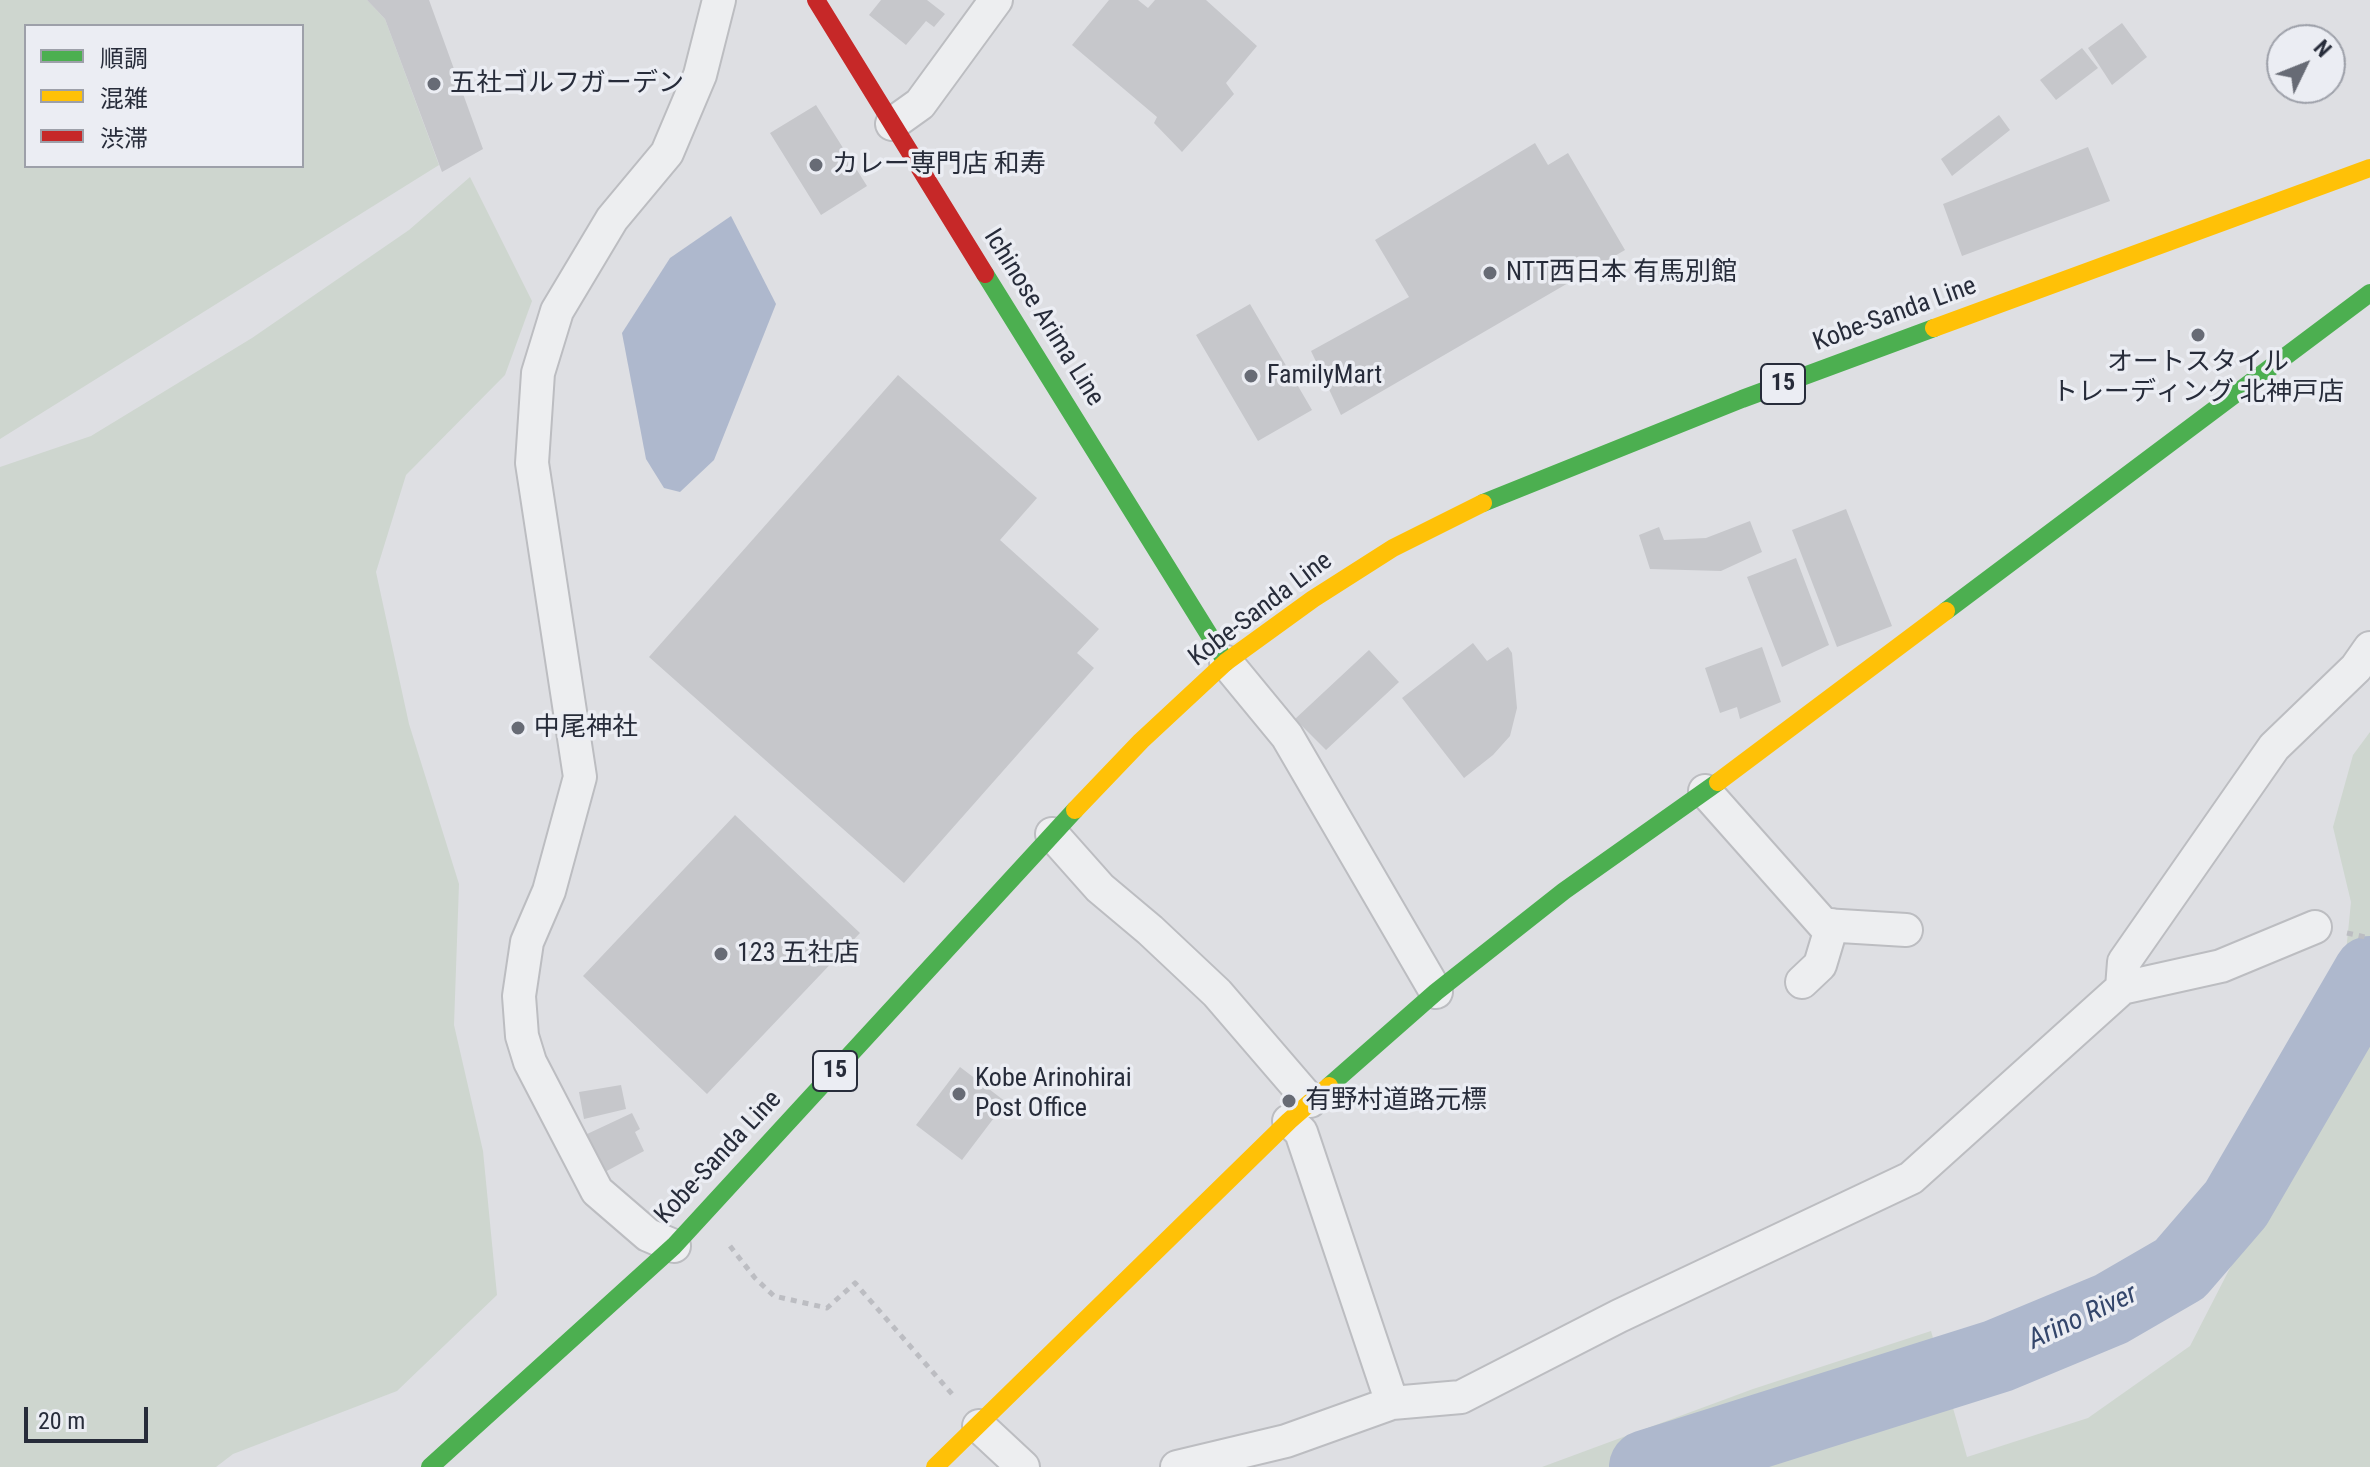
<!DOCTYPE html>
<meta charset="utf-8">
<style>
body{margin:0}
#map{position:relative;width:2370px;height:1467px;overflow:hidden;background:#dedfe3;font-family:"Roboto Condensed","Noto Sans JP",sans-serif}
canvas{display:block}
.legend{position:absolute;left:24px;top:24px;width:280px;height:144px;box-sizing:border-box;background:#ebedf3;border:2px solid #9da0a9;margin:0;padding:10px 14px;list-style:none;font-size:24px;color:#272c3a}
.legend li{display:flex;align-items:center;gap:16px;height:40px}
.legend b{width:40px;border:2px solid #9da0a9}
.north{position:absolute;left:2266px;top:24px;width:80px;height:80px;box-sizing:border-box;background:#ebedf3;border:2px solid #9da0a9;border-radius:50%;rotate:47deg;font-size:22px;font-weight:700;line-height:32px;text-align:center;color:#272c3a}
.north::after{content:'';display:block;margin:auto;width:28px;height:36px;background:#676b75;clip-path:polygon(50% 0,100% 100%,50% 72%,0 100%)}
.scale{position:absolute;left:24px;top:1407px;width:124px;height:36px;box-sizing:border-box;border:4px solid #272c3a;border-top:0;padding-left:10px;font-size:24px;line-height:28px;white-space:nowrap;color:#272c3a;-webkit-text-stroke:6px #ebedf3;paint-order:stroke}
</style>
<div id="map">
<canvas width="2370" height="1467"></canvas>
<ul class="legend">
<li><b style="height:10px;background:#4caf50"></b>順調</li>
<li><b style="height:10px;background:#ffc107"></b>混雑</li>
<li><b style="height:10px;background:#c62828"></b>渋滞</li>
</ul>
<div class="north">N</div>
<div class="scale">20 m</div>
</div>
<script>
const context = document.querySelector('canvas').getContext('2d');
context.lineJoin = 'round';
function paint(path, color) {
  context.fillStyle = color;
  context.fill(path, 'evenodd');
}
function toPath(rows) {
  const path = new Path2D();
  for (const r of rows) {
    path.moveTo(r[0], r[1]);
    for (let i = 2; i < r.length; i += 2) path.lineTo(r[i], r[i + 1]);
  }
  return path;
}
function strokePath(path, color, width, dash) {
  context.strokeStyle = color;
  context.lineWidth = width;
  context.lineCap = dash ? 'butt' : 'round';
  context.setLineDash(dash || []);
  context.stroke(path);
}
function drawText(font, color, halo, rows, align = 'center') {
  context.font = font + ' "Roboto Condensed","Noto Sans JP",sans-serif';
  context.lineWidth = 7;
  context.setLineDash([]);
  context.textBaseline = 'middle';
  context.strokeStyle = halo;
  context.fillStyle = color;
  for (const [text, x, y, turn = 0] of rows) {
    context.save();
    context.translate(x, y);
    context.rotate((+turn || 0) * Math.PI / 180);
    context.textAlign = isNaN(turn) ? turn : align;
    if (halo) context.strokeText(text, 0, 0);
    context.fillText(text, 0, 0);
    context.restore();
  }
}
paint(toPath([
 [0,0,367,0,385,19,439,165,0,439],
 [26,26,302,26,302,166,26,166],
 [470,177,532,301,505,375,406,475,376,572,409,724,459,884,454,1025,483,1151,497,1295,397,1391,233,1454,216,1467,0,1467,0,467,91,436,252,338,409,230],
 [2370,732,2370,1467,1542,1467,1753,1389,1931,1331,1967,1457,2088,1418,2190,1346,2269,1192,2271,1095,2344,972,2351,902,2333,827,2353,755]
]), '#ced6cf');
paint(toPath([
 [731,216,776,304,714,460,680,492,664,488,646,459,622,333,670,258]
]), '#aeb8cd');
strokePath(toPath([
 [1646,1467,1998,1356,2111,1309,2180,1269,2236,1204,2370,973]
]), '#aeb8cd', 74);
paint(toPath([
 [367,0,429,0,483,149,442,172,385,19],
 [881,0,927,0,945,14,934,27,926,21,906,45,869,15],
 [1109,0,1138,0,1148,8,1155,0,1206,0,1257,46,1226,83,1234,94,1182,152,1154,123,1157,117,1072,45],
 [2122,23,2147,57,2112,85,2088,48],
 [2082,48,2098,68,2056,100,2040,80],
 [816,105,867,186,821,215,770,133],
 [1999,115,2010,130,1952,176,1941,159],
 [1535,143,1548,165,1568,153,1625,250,1341,415,1311,351,1409,297,1375,240],
 [2088,147,2110,201,1962,256,1943,204],
 [1250,304,1312,410,1258,441,1196,335],
 [898,375,1037,498,1000,540,1099,629,1077,653,1094,668,904,883,649,657],
 [1846,509,1892,626,1837,647,1792,530],
 [1750,521,1762,552,1721,571,1650,569,1639,535,1659,527,1664,540,1706,538],
 [1796,558,1829,645,1782,667,1747,577],
 [1473,643,1487,661,1508,647,1512,653,1517,708,1510,736,1493,755,1464,778,1402,698],
 [1762,647,1781,702,1740,719,1737,707,1720,713,1705,668],
 [1369,650,1399,682,1326,750,1295,719],
 [735,815,860,933,707,1094,583,976],
 [960,1067,1006,1102,962,1160,916,1125],
 [621,1085,626,1109,584,1119,579,1092],
 [632,1113,640,1129,635,1132,644,1151,603,1173,585,1135]
]), '#c6c7cb');
const street = toPath([
 [892,124,920,104,996,0],
 [1226,662,1287,736,1436,992],
 [1705,791,1824,925,1906,930],
 [1052,834,1100,888,1150,930,1217,993,1310,1101],
 [1802,982,1820,965,1832,925],
 [2122,988,2124,962,2274,747,2356,668,2370,648],
 [1289,1121,1301,1132,1392,1403],
 [674,1246,648,1235,597,1191,530,1062,522,1036,519,996,527,942,549,891,580,777,532,463,538,373,557,311,612,219,667,153,700,75,719,0],
 [979,1426,1023,1467],
 [1177,1467,1286,1441,1392,1403,1461,1397,1619,1316,1911,1178,2122,988,2221,966,2315,927]
]);
strokePath(street, '#bcbdc1', 36);
strokePath(toPath([
 [2347,933,2370,938],
 [730,1246,755,1278,774,1296,827,1308,855,1283,952,1394]
]), '#bcbdc2', 5, [6, 6]);
strokePath(street, '#edeef0', 32);
strokePath(toPath([
 [985,274,1226,662],
 [1483,503,1742,399,1934,328],
 [1946,611,2370,293],
 [1329,1086,1436,992,1564,891,1718,782],
 [430,1467,674,1246,1075,810]
]), '#4caf50', 18);
strokePath(toPath([
 [1934,328,2370,168],
 [1718,782,1946,611],
 [1075,810,1141,741,1226,662,1313,599,1393,548,1483,503],
 [935,1467,1289,1121,1329,1086]
]), '#ffc107', 18);
strokePath(toPath([
 [816,0,985,274]
]), '#c62828', 18);
for (const [x, y, r, color] of [
 [434,84,8,"#676b75"],
 [816,165,8,"#676b75"],
 [1490,273,8,"#676b75"],
 [2198,335,8,"#676b75"],
 [1251,376,8,"#676b75"],
 [518,728,8,"#676b75"],
 [721,954,8,"#676b75"],
 [959,1094,8,"#676b75"],
 [1289,1101,8,"#676b75"]
]) {
  const dot = new Path2D();
  dot.arc(x, y, r, 0, 2 * Math.PI);
  context.fillStyle = color;
  context.fill(dot);
  strokePath(dot, '#ebedf3', 3);
}
for (const [x, y, w] of [
 [1783,384,44],
 [835,1071,44]
]) {
  const box = new Path2D();
  box.roundRect(x - w / 2, y - 20, w, 40, 6);
  context.fillStyle = '#ebedf3';
  context.fill(box);
  strokePath(box, '#272c3a', 2);
}
drawText('bold 24px', '#272c3a', null, [
 ["15",1783,384],
 ["15",835,1071]
]);
drawText('26px', '#272c3a', '#ebedf3', [
 ["五社ゴルフガーデン",450,84],
 ["カレー専門店 和寿",832,165],
 ["NTT西日本 有馬別館",1506,273],
 ["オートスタイル",2198,363,"center"],
 ["トレーディング 北神戸店",2198,393,"center"],
 ["FamilyMart",1267,376],
 ["中尾神社",534,728],
 ["123 五社店",737,954],
 ["Kobe Arinohirai",975,1079],
 ["Post Office",975,1109],
 ["有野村道路元標",1305,1101]
], 'left');
drawText('26px', '#272c3a', '#ebedf3', [
 ["Kobe-Sanda Line",1895,315,-20],
 ["Ichinose Arima Line",1043,318,58],
 ["Kobe-Sanda Line",1261,610,-37],
 ["Kobe-Sanda Line",719,1158,-47]
]);
drawText('italic 28px', '#34466b', '#ebedf3', [
 ["Arino River",2083,1318,-25]
]);
</script>
